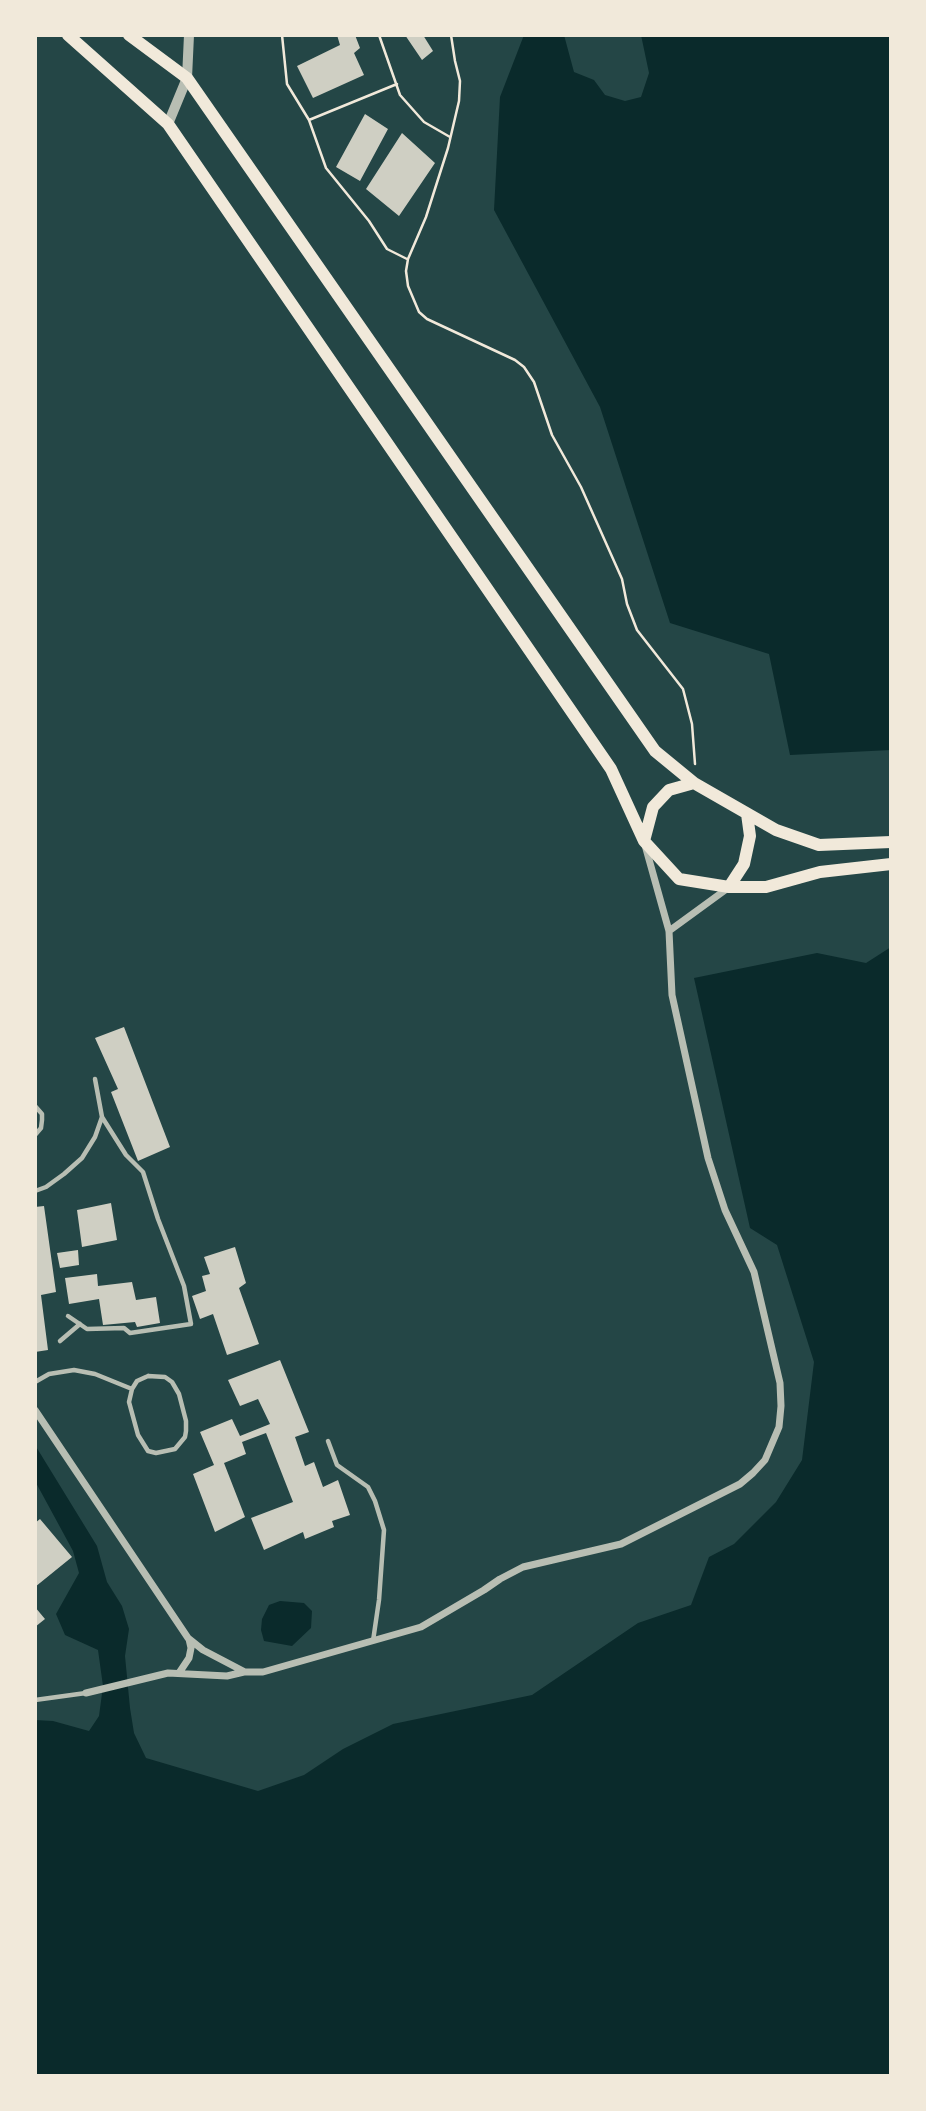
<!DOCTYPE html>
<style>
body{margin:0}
#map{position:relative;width:926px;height:2111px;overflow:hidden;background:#0f3d3e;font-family:"Work Sans",sans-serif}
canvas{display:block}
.frame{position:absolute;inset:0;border:37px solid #f1e9da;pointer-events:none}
</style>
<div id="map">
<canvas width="926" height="2111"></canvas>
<div class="frame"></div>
</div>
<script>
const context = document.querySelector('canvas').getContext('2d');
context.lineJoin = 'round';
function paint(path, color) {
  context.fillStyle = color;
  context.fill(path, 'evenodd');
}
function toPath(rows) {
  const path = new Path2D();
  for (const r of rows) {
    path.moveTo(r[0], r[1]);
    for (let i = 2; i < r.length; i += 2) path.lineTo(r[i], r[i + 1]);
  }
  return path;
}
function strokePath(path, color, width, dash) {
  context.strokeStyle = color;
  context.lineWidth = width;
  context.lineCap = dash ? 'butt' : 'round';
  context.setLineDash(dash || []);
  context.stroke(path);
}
paint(toPath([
 [35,35,891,35,891,2076,35,2076]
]), '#244646');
paint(toPath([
 [524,35,564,35,574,72,594,80,605,95,625,101,641,97,649,73,641,35,891,35,891,750,790,755,769,654,670,623,600,407,494,210,500,97],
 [891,947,891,2076,35,2076,35,1720,53,1721,89,1731,99,1716,103,1686,98,1650,65,1635,56,1614,79,1573,73,1551,35,1481,35,1445,97,1546,107,1582,122,1606,129,1629,125,1656,130,1708,134,1733,146,1758,258,1791,304,1775,343,1749,393,1724,532,1695,638,1623,691,1605,709,1557,734,1544,776,1502,802,1460,814,1362,777,1245,750,1228,694,978,817,953,866,963],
 [280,1601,304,1603,312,1611,311,1628,292,1646,264,1641,261,1630,262,1619,269,1605]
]), '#0a2a2b');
paint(toPath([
 [337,35,355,35,360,48,354,53,364,75,313,98,297,66,340,45],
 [405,35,423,35,433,51,422,60],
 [365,114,388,129,360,181,336,167],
 [402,133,435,163,399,216,366,189],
 [124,1027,170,1147,138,1161,111,1092,118,1089,95,1038],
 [111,1203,117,1240,82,1247,77,1210],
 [44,1206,56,1292,41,1295,48,1350,35,1352,35,1207],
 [235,1247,246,1283,239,1288,259,1344,227,1355,213,1314,200,1319,192,1296,206,1291,202,1276,210,1274,204,1257],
 [78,1250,79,1265,60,1268,57,1253],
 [97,1274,98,1286,132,1282,136,1300,156,1297,160,1323,137,1327,135,1322,103,1325,99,1299,69,1304,65,1278],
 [280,1360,309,1432,295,1437,305,1466,314,1462,323,1487,338,1480,350,1515,332,1521,334,1527,305,1539,303,1532,264,1550,251,1518,293,1502,266,1433,242,1442,246,1454,224,1463,245,1517,215,1532,193,1474,214,1465,200,1432,232,1419,240,1436,270,1424,258,1399,240,1406,228,1380],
 [40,1519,72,1557,35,1587,35,1523],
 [35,1607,45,1619,35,1627]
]), '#cfcfc3');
strokePath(toPath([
 [282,35,287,84,309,120,326,168,369,221,387,249,407,259],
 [379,35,400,95,424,122,450,137],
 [451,35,455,61,460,81,459,101,448,148,426,217,408,259,406,271,408,286,419,312,427,319,515,360,524,367,534,382,552,435,581,487,622,579,627,604,637,630,683,689,692,724,695,764],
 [309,120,397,84]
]), '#f1e9da', 2.5);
strokePath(toPath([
 [35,1106,42,1114,42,1120,41,1128,35,1135],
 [35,1191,46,1187,64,1174,82,1158,95,1137,102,1117,95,1079],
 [68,1316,87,1329,124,1328,130,1333,191,1324,184,1286,158,1219,143,1172,126,1155,102,1117],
 [60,1341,80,1324],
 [148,1376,165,1377,172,1382,179,1394,186,1421,186,1431,185,1437,175,1449,156,1453,148,1451,138,1435,129,1402,132,1389,137,1381,148,1376],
 [35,1382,49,1374,74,1370,95,1374,132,1389],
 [328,1441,337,1465,368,1487,375,1501,384,1530,379,1600,373,1641],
 [35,1700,86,1693]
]), '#b8beb3', 4.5);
strokePath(toPath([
 [669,931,728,888],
 [35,1410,188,1638,203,1650,245,1672,263,1672,421,1627,484,1590,500,1579,523,1567,621,1544,740,1484,753,1473,765,1460,779,1427,781,1406,780,1383,754,1272,725,1210,708,1158,672,995,669,931,645,845],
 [179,1673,189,1658,191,1648,189,1639],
 [86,1693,168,1673,227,1676,244,1672]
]), '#b8beb3', 7);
strokePath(toPath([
 [168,124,187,78,189,35]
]), '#b8beb3', 10);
strokePath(toPath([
 [68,35,168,124,611,769,644,841,679,879,729,887,766,887,820,872,891,864],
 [129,35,187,78,655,751,694,783,776,830,819,845,891,842],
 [644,841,653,807,669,790,694,783],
 [729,887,744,864,750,836,747,814]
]), '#f1e9da', 12);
</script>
